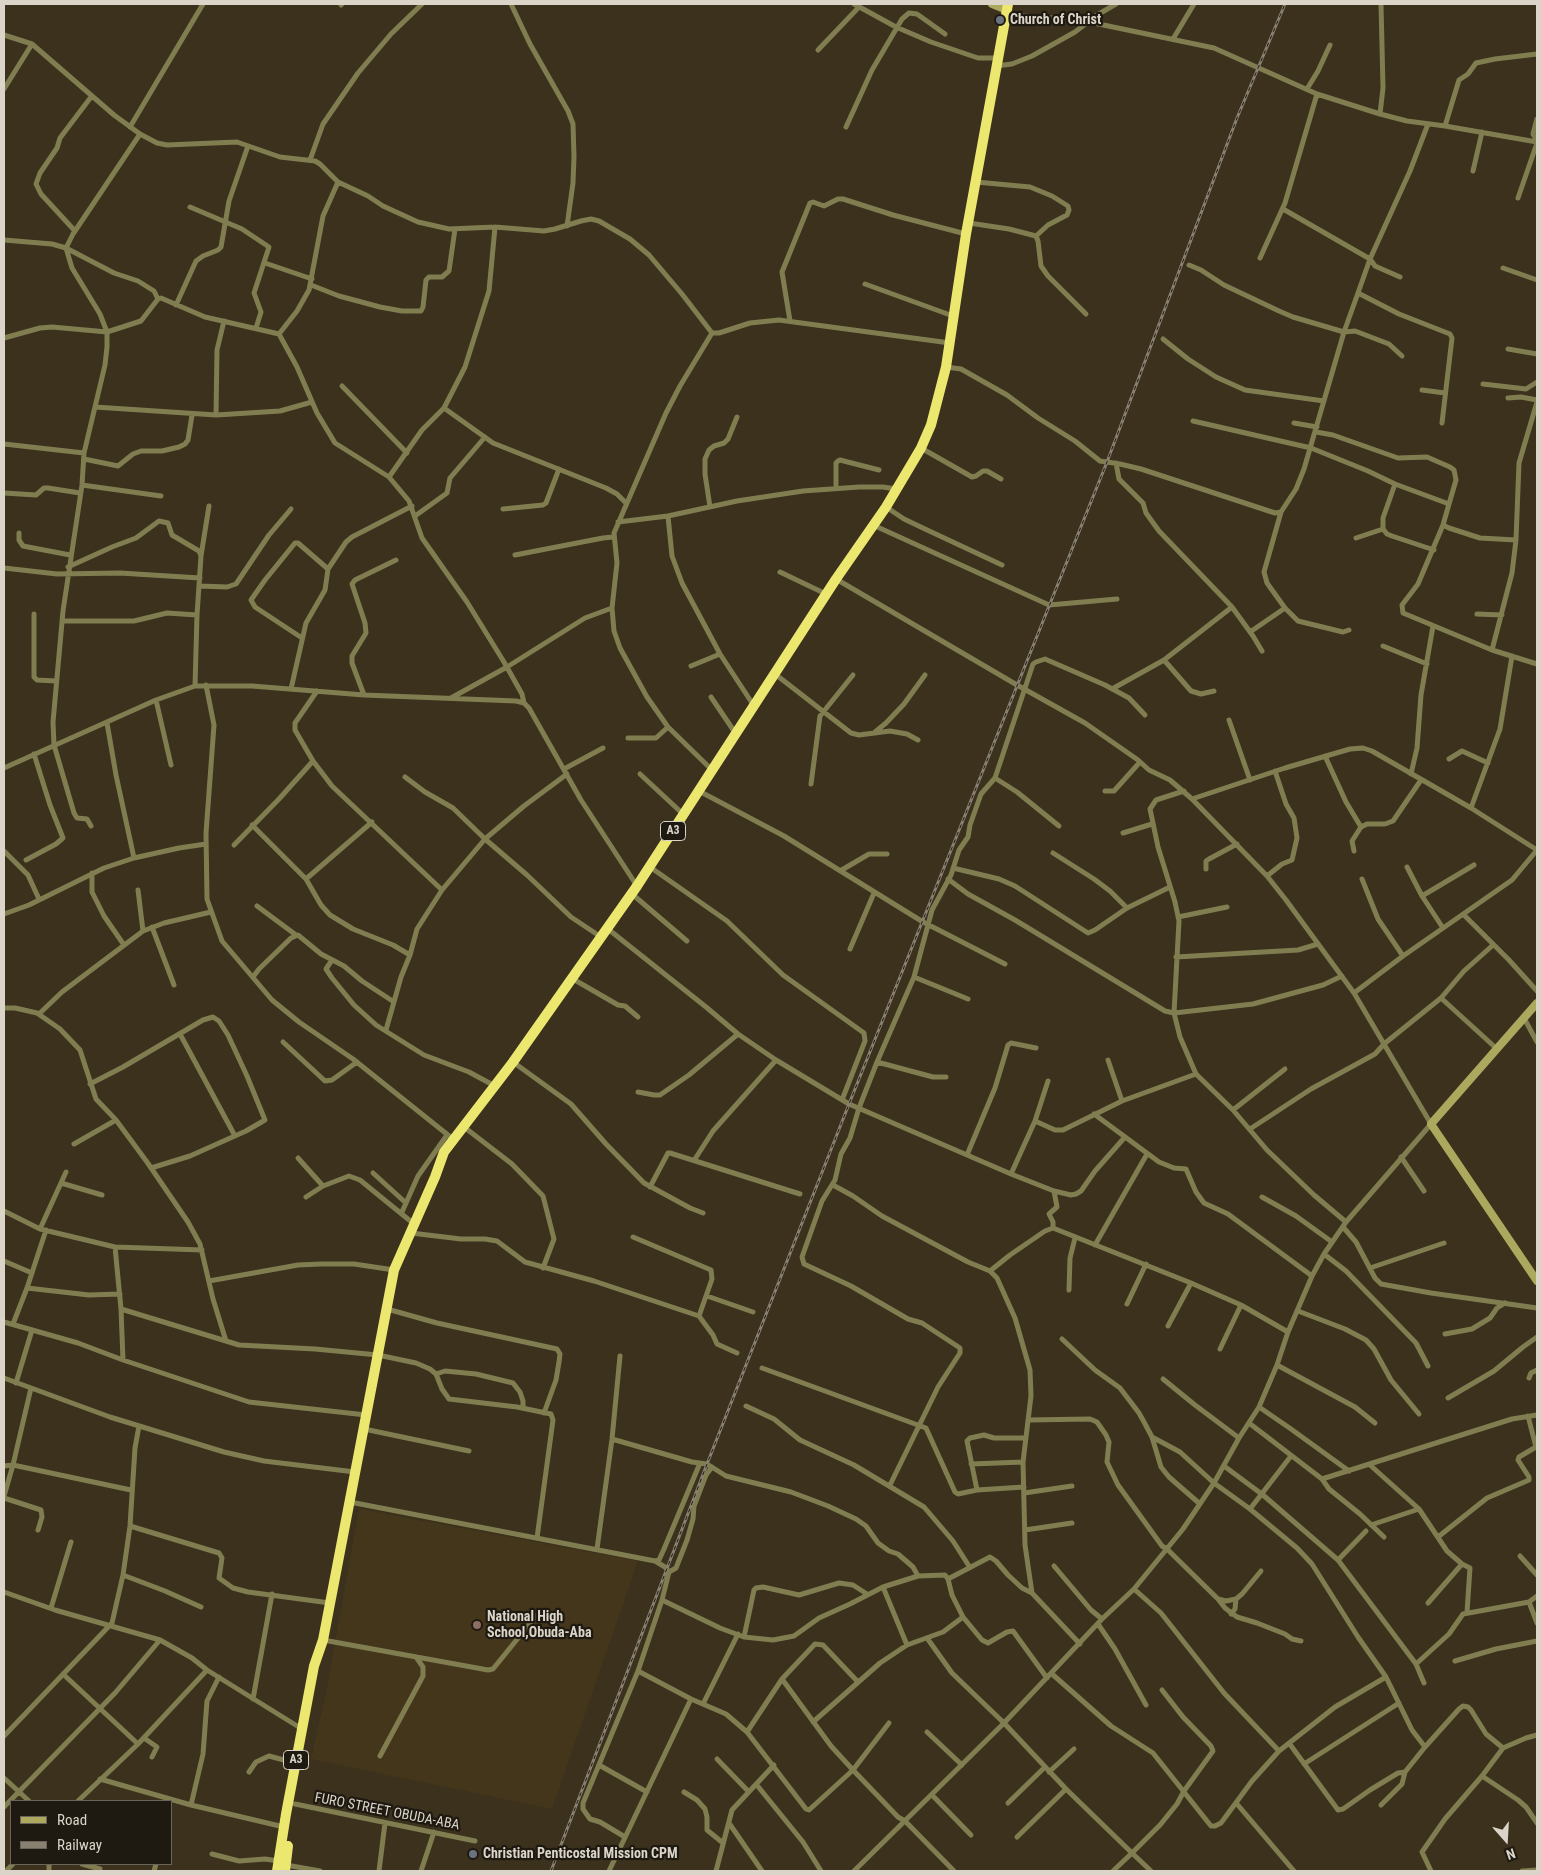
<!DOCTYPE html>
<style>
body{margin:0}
#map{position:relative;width:1541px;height:1875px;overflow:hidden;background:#3b311d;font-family:"Roboto Condensed",sans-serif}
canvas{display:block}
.frame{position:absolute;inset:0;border:5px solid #dbd5c9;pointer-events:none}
.legend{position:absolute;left:10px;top:1800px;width:162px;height:65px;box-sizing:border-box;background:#1e1911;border:1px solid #6a645b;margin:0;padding:6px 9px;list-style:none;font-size:15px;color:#dbd5c9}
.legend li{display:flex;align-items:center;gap:10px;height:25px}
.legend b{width:25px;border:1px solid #6a645b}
.north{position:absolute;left:1481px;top:1815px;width:50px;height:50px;-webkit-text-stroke:4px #1e1911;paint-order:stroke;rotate:161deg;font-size:14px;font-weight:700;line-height:20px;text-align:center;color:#dbd5c9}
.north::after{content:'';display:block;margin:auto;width:18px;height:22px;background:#dbd5c9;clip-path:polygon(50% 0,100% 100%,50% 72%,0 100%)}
</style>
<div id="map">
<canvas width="1541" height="1875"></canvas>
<div class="frame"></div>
<ul class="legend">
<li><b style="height:6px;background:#aca95e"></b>Road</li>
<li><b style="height:6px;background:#888070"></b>Railway</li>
</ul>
<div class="north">N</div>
</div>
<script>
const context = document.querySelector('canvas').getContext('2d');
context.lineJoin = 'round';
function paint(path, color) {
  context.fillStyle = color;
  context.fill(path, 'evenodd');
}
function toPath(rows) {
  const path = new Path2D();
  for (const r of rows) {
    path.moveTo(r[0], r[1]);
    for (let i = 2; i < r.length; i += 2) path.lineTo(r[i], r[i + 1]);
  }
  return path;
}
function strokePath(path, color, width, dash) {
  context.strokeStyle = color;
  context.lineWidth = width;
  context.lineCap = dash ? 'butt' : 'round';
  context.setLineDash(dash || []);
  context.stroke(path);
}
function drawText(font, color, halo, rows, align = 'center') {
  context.font = font + ' "Roboto Condensed",sans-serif';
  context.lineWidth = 4.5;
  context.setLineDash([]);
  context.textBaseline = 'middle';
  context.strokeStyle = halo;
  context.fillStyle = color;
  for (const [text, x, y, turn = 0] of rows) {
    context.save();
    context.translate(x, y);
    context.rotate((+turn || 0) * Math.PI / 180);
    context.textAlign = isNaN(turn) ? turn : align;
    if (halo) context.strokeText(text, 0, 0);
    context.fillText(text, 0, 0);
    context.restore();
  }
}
paint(toPath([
 [359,1509,638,1561,552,1809,311,1759,327,1688]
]), '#44361b');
strokePath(toPath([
 [511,4,530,44,568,111,573,124,574,157,573,183,567,226],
 [854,4,896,27,931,42,978,58,997,58],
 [341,5,342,4],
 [1006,15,1056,18,1074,16,1089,22,1214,48,1317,94,1380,114,1407,121,1445,126,1537,142],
 [4,35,32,44,114,115,140,134,157,143,167,145,237,142,280,157,315,161,320,164,338,182,368,196,383,206,418,222,449,229,495,227,544,231,555,229,581,221,591,219,599,221,630,239,649,255,682,294,712,333,719,333,750,323,779,320,950,343],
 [1173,39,1194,4],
 [818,50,859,7],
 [996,66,1012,64,1032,56,1075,32,1097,15,1116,4],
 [4,89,32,44],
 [1307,89,1318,71,1330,45],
 [1380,114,1383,88,1381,4],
 [1537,119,1533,134,1537,141],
 [1445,126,1459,80,1468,74,1476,63,1495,59,1537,54],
 [130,127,203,4],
 [846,127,872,70,902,19,909,13,917,14,945,34],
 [310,160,323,124,358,73,391,34,422,4],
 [1473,171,1482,132],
 [976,182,1030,187,1052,196,1068,206,1069,210,1067,215,1048,225,1036,236],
 [1518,198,1537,143],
 [190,207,242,229,269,247,254,293,261,312,256,328],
 [1283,209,1370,259,1375,266,1400,277],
 [969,223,1009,229,1036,236],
 [75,231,41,194,36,184,40,173,57,148,60,138,91,97],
 [1036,236,1038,241,1041,266,1048,276,1086,314],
 [4,240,52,244,66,248,114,273,138,281,154,291,158,299],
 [1260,258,1285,203,1317,94],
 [265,263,312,279],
 [1189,265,1201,270,1224,285,1279,311,1293,317,1344,332,1355,331,1389,344,1402,356],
 [1503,268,1537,280],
 [865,284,953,316],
 [311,285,339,296,380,307,402,311,421,311,423,307,426,280,429,277,442,277,449,271,455,229],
 [1358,293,1399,314,1450,334,1452,338,1442,423],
 [158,299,161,298,205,317,279,334,297,367,317,413,335,443,389,477,409,501,422,538,467,602,504,662,522,694,524,703],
 [176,305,196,261,203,256,218,250,221,247,229,201,248,146],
 [790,321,782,272,810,203,813,202,824,206,838,199,843,199,893,215,966,234],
 [279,334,297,311,309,290,323,216,338,182],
 [4,338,40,328,52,327,107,332,141,321,158,299],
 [1163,339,1188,359,1216,377,1245,390,1324,401],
 [1508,349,1537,354],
 [946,367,961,369,1007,395,1038,418,1075,441,1100,461,1120,464,1141,469,1275,513,1281,512,1296,489,1304,469,1344,332,1358,293,1370,259,1410,171,1428,124],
 [1483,384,1526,389,1537,382],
 [342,386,407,453],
 [1422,390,1445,393],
 [1508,398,1521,397,1537,400],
 [95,407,216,415,280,411,312,402],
 [444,408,493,443,606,488,617,494,626,503],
 [216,415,217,350,224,321],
 [1193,421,1311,448,1368,471,1395,484,1449,504,1443,525,1449,528,1480,538,1516,540],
 [1294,423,1317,427],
 [1316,432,1333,435,1398,458,1427,457,1450,467,1454,470,1456,480,1449,504],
 [4,444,84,453],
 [921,448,972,477,976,476,983,471,987,471,1001,479],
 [84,459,118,466,133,454,141,451,162,451,179,447,185,444,188,440,192,415],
 [1116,463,1119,479,1143,503,1146,513,1159,531,1232,607,1253,636,1262,651],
 [389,477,422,430,444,408,465,367,489,291,495,227],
 [1395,484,1383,518,1383,529,1387,534,1392,536,1434,550],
 [82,485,161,496],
 [836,488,836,463,838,461,840,460,879,470],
 [4,493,36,495,44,488,48,488,80,493],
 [710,507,705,474,705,459,709,450,714,446,724,443,728,439,737,417],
 [886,507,904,519,925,529,1002,565],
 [503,509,543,505,546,503,559,469],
 [1281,512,1264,572,1267,583,1285,608,1298,621,1343,632,1349,630],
 [415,516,447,493,450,478,485,437],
 [668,516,672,556,682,583,720,654,754,706],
 [618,522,668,516,737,501,803,491,859,487,883,487,896,489],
 [873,525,1049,605,1117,599],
 [1443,525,1418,584,1402,605,1403,613,1492,650,1537,664],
 [19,533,19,540,23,546,70,555],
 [1356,538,1383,529],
 [515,555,603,538,613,537],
 [68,567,112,547,136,538,159,521,168,523,172,535,199,551,201,556],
 [4,568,57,574,120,573,200,578],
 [780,572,826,594],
 [836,579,1017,685,1085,723,1138,760,1149,770,1170,780,1192,799,1267,876,1286,900,1354,993,1431,1124,1346,1222,1324,1254,1312,1276,1288,1332,1277,1365,1259,1407,1239,1438,1214,1483,1183,1529,1134,1589,1102,1619,1004,1723,854,1871],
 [200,586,227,587,236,584,269,535,291,509],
 [34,614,34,677,37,680,56,681],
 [1477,614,1502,615],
 [62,621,134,621,167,613,197,615],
 [1250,632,1285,608],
 [302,638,255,607,251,600,265,580,295,543,298,543,328,569],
 [1383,646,1427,664],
 [1492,650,1512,573,1516,540,1519,463,1537,402],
 [1164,660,1191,691,1201,694,1214,691],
 [691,666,720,654],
 [775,674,851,733,859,735,890,731,907,734,918,740],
 [206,685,214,725,206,833,207,899,222,941,272,1000,299,1022,353,1059,453,1139],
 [195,686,197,615,201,556,209,506],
 [291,689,306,623,325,590,328,569,346,542,352,537,412,506],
 [1112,689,1164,660,1232,607],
 [317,691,295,723,295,730,313,761,332,786,442,890],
 [364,695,352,663,352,656,366,633,365,623,352,584,355,580,396,560],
 [711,697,736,734],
 [451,698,507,667,585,618,612,608],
 [156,700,171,765],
 [1229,720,1250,780],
 [107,723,116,775,134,858],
 [875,732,886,723,904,704,925,675],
 [628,738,656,738,668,727],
 [1325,756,1346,802,1361,827],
 [1449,759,1462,751,1488,763],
 [4,768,156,700,195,686,252,686,364,695,516,701,524,703,529,708,581,800,637,886],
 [564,769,603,748],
 [712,770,668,727,647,697,620,648,614,631,612,608,617,563,614,533,666,413,680,386,712,333],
 [640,774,683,814],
 [1411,774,1417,748,1421,695,1433,626],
 [405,777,425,792,453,808,485,839,527,875,571,917,601,937],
 [995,778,1017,792,1059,826],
 [811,784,820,716,853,675],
 [699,791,784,836,923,922,1005,964],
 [1105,791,1114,791,1140,762],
 [1184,791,1156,800,1150,809,1158,847,1175,902,1179,921,1174,1013,1180,1037,1196,1074,1233,1110,1267,1150,1314,1195,1346,1222],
 [1192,799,1285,768,1350,749,1363,748,1372,751,1471,808,1537,850],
 [1471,808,1500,729,1512,656],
 [252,825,306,879,321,905,330,915,353,929,393,945,410,955],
 [91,826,87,819,77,818,74,813,54,745,53,722,63,611,82,485,84,453,105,365,107,347,107,332,100,314,72,268,66,248,73,234,140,134],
 [1123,833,1152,824],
 [234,845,279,799,313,761],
 [4,851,28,875,39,899],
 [1354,851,1352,841,1361,827,1367,824,1385,824,1393,821,1421,780],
 [1053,853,1094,879,1110,891,1127,908],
 [26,860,56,844,63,838,50,805,34,754],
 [650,867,727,921,783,975,864,1033,865,1041,842,1100],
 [1407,867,1422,896,1443,928],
 [953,868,999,879,1015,886,1088,933,1095,930,1127,908,1170,887],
 [1206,869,1206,861,1209,859,1237,844],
 [840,871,869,854,887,854],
 [92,873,92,892,104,916,124,945],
 [1267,876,1282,864,1292,860,1297,838,1294,818,1286,804,1275,771],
 [306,879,372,822],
 [948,879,968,894,1015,920,1165,1011,1174,1013,1253,1004,1323,985,1342,976],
 [1362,879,1378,919,1403,956],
 [138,890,143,931],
 [632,894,687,941],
 [1422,896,1474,865],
 [257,906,296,935],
 [4,914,29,905,104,868,134,858,179,848,206,844],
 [1464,915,1509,960,1537,991],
 [1178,917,1227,907],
 [152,927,174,985],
 [608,929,706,1007,738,1034,776,1060,849,1104,1011,1174,1054,1191,1071,1195,1076,1194,1081,1191,1095,1171,1125,1137],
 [850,949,874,893],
 [1176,957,1298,950,1318,944],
 [332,960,326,969,332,978,354,1005,376,1025,424,1055,469,1072,495,1086],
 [253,977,259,969,291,938,298,935,321,954,344,966,362,981,394,1002],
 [914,977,968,999],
 [573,979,618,1005,625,1006,638,1017],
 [1354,993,1403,956,1512,880,1537,850],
 [1441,998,1497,1049],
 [4,1008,15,1008,37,1013,60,1029,80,1050,96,1099,116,1120,147,1162,188,1222,200,1244,213,1299,226,1341,239,1345,315,1349,378,1355,416,1363,430,1369,436,1374,442,1389,449,1399,517,1407,551,1414,553,1420,537,1538],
 [39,1014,62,992,143,931,164,923,211,912],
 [1524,1018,1537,1042],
 [386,1030,401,977,410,955,417,929,442,890,485,839,524,806,567,774],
 [180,1034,235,1136],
 [283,1042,325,1081,332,1080,357,1062],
 [1108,1060,1122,1101],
 [513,1062,571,1104,606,1144,644,1183,690,1208,703,1213],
 [877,1062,933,1077,946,1077],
 [90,1084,123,1067,203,1020,213,1017,219,1021,228,1035,247,1076,265,1120,246,1131,190,1156,151,1168],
 [638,1092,654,1095,660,1095,689,1075,738,1034],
 [1233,1110,1285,1069],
 [1094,1114,1159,1162,1174,1168,1186,1169,1196,1192,1204,1203,1228,1214,1312,1276],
 [1035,1121,1055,1130,1063,1130,1122,1101,1196,1074],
 [464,1127,512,1164,543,1196,554,1239,543,1268],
 [1250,1129,1311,1089,1375,1054,1384,1044,1441,998,1464,971,1493,945],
 [74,1144,116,1120],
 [967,1155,995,1088,1008,1045,1011,1043,1036,1048],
 [1401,1157,1424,1191],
 [298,1158,323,1186],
 [695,1159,713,1131,776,1060],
 [373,1173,406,1203],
 [1011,1174,1035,1121,1048,1081],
 [61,1183,102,1195],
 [833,1185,853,1196,882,1216,968,1262,990,1271,997,1278,1015,1318,1030,1370,1031,1396,1023,1462,1025,1545,1032,1593,1080,1644],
 [650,1187,668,1153,670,1153,800,1194],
 [306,1197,323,1186,349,1176,360,1180,414,1224],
 [1262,1197,1296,1216,1332,1242],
 [4,1211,40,1229,115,1247,202,1250],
 [402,1212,418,1176,447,1135],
 [1343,1227,1356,1242,1375,1278,1381,1284,1431,1293,1537,1308],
 [1053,1228,1053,1222,1049,1214,1057,1207,1054,1191],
 [40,1229,66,1172],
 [411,1233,461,1239,485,1239,497,1241,525,1262,594,1281,699,1316,713,1335,717,1344,737,1353],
 [633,1237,711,1270,712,1279,699,1316],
 [1095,1245,1147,1154],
 [115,1247,121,1309,123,1360],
 [1324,1254,1346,1271,1416,1343,1428,1366],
 [4,1261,32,1273],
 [1370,1268,1444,1243],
 [990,1271,1010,1255,1045,1231,1053,1228,1191,1283,1241,1305,1288,1332],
 [209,1281,298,1265,321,1264,354,1264,394,1270],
 [27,1288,89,1295,120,1294],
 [1069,1290,1070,1258,1075,1238],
 [707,1296,753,1312],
 [1127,1304,1146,1264],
 [121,1309,226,1341],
 [387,1309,437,1323,557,1349,560,1354,559,1362,556,1380,544,1413],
 [1298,1311,1345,1329,1366,1340,1374,1349,1391,1380,1419,1414],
 [4,1322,78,1343,123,1360,249,1402,366,1415],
 [13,1324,27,1288,46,1230],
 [1168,1326,1191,1283],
 [1445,1334,1472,1329,1490,1318,1497,1308,1505,1303],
 [1062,1339,1095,1370,1120,1388,1139,1413,1144,1422,1152,1437,1161,1467,1169,1477,1200,1504],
 [1220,1349,1241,1305],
 [1277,1365,1355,1407,1375,1423],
 [762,1368,926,1428,955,1492,958,1494,977,1490,1024,1487],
 [436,1374,445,1371,476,1374,513,1383,520,1392,523,1401,523,1408],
 [4,1378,110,1417,224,1452,264,1461,355,1472],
 [1529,1378,1531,1373,1537,1370],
 [1163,1379,1195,1405,1239,1438],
 [16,1383,32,1330],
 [1448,1398,1494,1371,1523,1347,1537,1337],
 [746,1406,774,1419,800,1440,854,1465,924,1507,953,1541,969,1566],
 [1259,1407,1291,1429,1349,1471],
 [1028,1420,1090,1419,1097,1422,1106,1435,1109,1442,1107,1462,1118,1485,1162,1546,1167,1549,1218,1599,1226,1601,1236,1599,1242,1594,1261,1571],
 [1249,1423,1322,1479,1512,1419,1537,1415],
 [364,1429,469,1451],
 [1152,1437,1180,1452,1214,1483,1250,1509,1297,1548,1312,1564,1358,1637,1386,1677,1412,1730,1425,1747],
 [612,1439,692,1462,707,1464,726,1476,791,1492,828,1506,856,1519,866,1526,878,1543,889,1551,898,1554,913,1567,918,1576],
 [971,1464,1023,1462],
 [1370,1465,1419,1509,1447,1551,1462,1564,1470,1568,1467,1612],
 [4,1466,13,1465,131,1490],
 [1224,1466,1263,1495,1338,1560,1416,1664],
 [712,1467,706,1475,694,1506,693,1519,687,1540,676,1568,669,1572,662,1600,720,1628,744,1637,773,1640,794,1636,819,1618,850,1604,883,1587,918,1576,945,1575,948,1579,952,1595,963,1617,982,1640,988,1643,1007,1632,1013,1631,1047,1678],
 [1322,1479,1329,1489,1360,1514,1384,1537],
 [890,1485,938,1387,960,1353,960,1348,922,1323,908,1319,851,1286,804,1264,802,1257,822,1201,835,1180,841,1154,850,1138,859,1108,877,1062,914,977,932,910,951,875,959,850,968,837,970,825,981,794,995,778,1033,664,1036,662,1045,659,1105,685,1129,698,1145,715],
 [977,1490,967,1441,970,1438,984,1435,994,1438,1024,1438],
 [1024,1493,1072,1486],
 [4,1496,13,1465,31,1388],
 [4,1498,41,1510,42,1517,38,1530],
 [350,1502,655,1561,665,1567,669,1572],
 [1250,1509,1291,1456],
 [1371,1525,1419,1509],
 [130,1526,219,1553,222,1558,219,1578,233,1588,248,1592,330,1603],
 [1025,1530,1072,1523],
 [1438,1537,1487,1498,1529,1480,1529,1477,1518,1460,1519,1457,1536,1447,1528,1416],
 [597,1549,612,1439,620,1356],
 [1520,1556,1537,1575],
 [1338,1560,1366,1531],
 [655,1561,659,1560,664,1549,700,1463],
 [1054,1566,1091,1610,1102,1619],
 [123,1575,165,1591,201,1607],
 [948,1579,990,1557,996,1561,1008,1575,1022,1588,1032,1593],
 [883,1587,907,1645],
 [1134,1589,1161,1613,1224,1693,1279,1751],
 [4,1592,55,1610,160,1640,192,1658,207,1670,302,1729],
 [1218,1599,1225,1608,1237,1617,1257,1623,1285,1634,1292,1639,1301,1641],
 [1529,1602,1537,1623],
 [1428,1603,1462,1564],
 [51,1608,71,1542],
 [1231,1614,1235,1609,1236,1599],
 [1098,1624,1115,1649,1146,1705],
 [744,1637,754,1590,756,1588,763,1587,799,1595,839,1583,853,1585,867,1594],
 [927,1638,952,1673,1004,1723,1066,1789,1132,1853,1113,1871],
 [323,1640,488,1670,493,1669,536,1616],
 [1455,1661,1496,1649,1537,1641],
 [638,1671,691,1699,726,1714,747,1732],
 [63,1674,138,1744],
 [1052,1674,1111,1726,1153,1753,1211,1826,1215,1826,1221,1823,1252,1781,1279,1751,1335,1707,1386,1677],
 [782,1679,831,1746,853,1770,898,1817,905,1821,954,1871],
 [858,1682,823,1645,815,1644,782,1679,747,1732,806,1809,809,1810,853,1770,889,1723],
 [1424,1683,1416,1664,1449,1634,1463,1614,1529,1602,1537,1596],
 [253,1699,272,1594],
 [703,1704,738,1634],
 [813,1722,880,1663,907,1645,943,1632,963,1617],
 [927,1732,962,1765],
 [4,1736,112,1623,123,1575,130,1526,135,1448,139,1426],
 [144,1738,157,1747,152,1757],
 [1289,1743,1338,1810,1343,1809,1370,1790,1398,1773,1405,1772],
 [380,1756,423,1676,423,1667,416,1657],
 [717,1759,748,1791],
 [1304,1764,1399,1703],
 [599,1765,647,1792],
 [249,1772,256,1762,269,1756,295,1763],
 [1049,1772,1074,1749],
 [1482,1776,1518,1800,1526,1807,1537,1823],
 [4,1778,29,1801],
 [100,1779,191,1805,284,1827],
 [756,1784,803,1842,821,1871],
 [684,1792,697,1800,705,1809,707,1817,707,1830,723,1843],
 [932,1795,971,1835],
 [78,1801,138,1744,207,1670],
 [1008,1803,1045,1767],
 [295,1804,475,1841],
 [1237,1804,1294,1871],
 [191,1805,203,1754,207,1701,219,1677],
 [1381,1805,1402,1784,1405,1772,1425,1747,1459,1709,1463,1706,1468,1707,1471,1710,1486,1734,1503,1748],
 [4,1807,115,1693,160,1640],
 [729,1823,762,1871],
 [625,1837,600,1822,590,1819,583,1809,583,1803,638,1671,662,1600],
 [1017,1837,1066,1789],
 [212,1854,239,1861,265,1859,279,1861],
 [82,1864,100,1869],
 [286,1865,320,1871],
 [6,1871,13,1864],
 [49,1871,49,1864],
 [154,1871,156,1864],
 [379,1871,385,1823],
 [421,1871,434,1832],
 [609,1871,691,1699],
 [716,1871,732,1810,774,1765],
 [1151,1871,1132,1853,1160,1825,1177,1804,1184,1791,1213,1751,1211,1746,1183,1717,1162,1690],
 [1431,1871,1422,1852,1445,1819,1482,1776,1503,1748,1526,1738,1537,1735],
 [1522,1871,1537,1870]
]), '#807e51', 5);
strokePath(toPath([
 [992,4,1007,10],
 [1537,1003,1431,1124,1537,1281]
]), '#aca95e', 8);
strokePath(toPath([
 [277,1871,286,1814,314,1666,323,1640,394,1270,435,1177,444,1152,513,1062,637,886,836,579,886,507,921,448,931,425,946,367,966,234,1008,4],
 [285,1871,288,1846]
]), '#ece86f', 10);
const rail = toPath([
 [551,1871,707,1464,849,1104,1107,462,1237,118,1285,4]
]);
strokePath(rail, '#888070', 3);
strokePath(rail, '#1e1911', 1, [4]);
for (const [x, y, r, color] of [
 [1000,20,5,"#6b7280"],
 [477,1625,5,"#8d6e63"],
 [473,1854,5,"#6b7280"]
]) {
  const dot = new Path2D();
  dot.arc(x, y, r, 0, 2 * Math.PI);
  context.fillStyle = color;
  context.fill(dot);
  strokePath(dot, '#1e1911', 2);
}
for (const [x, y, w] of [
 [673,831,25],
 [296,1760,25]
]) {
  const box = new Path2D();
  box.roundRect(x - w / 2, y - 9.5, w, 19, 4);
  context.fillStyle = '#1e1911';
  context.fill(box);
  strokePath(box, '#dbd5c9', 1);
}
drawText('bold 12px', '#dbd5c9', null, [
 ["A3",673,831],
 ["A3",296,1760]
]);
drawText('bold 14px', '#dbd5c9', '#1e1911', [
 ["Church of Christ",1010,20],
 ["National High",487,1617],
 ["School,Obuda-Aba",487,1633],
 ["Christian Penticostal Mission CPM",483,1854]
], 'left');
drawText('14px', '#dbd5c9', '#1e1911', [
 ["FURO STREET OBUDA-ABA",387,1812,11]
]);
</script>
